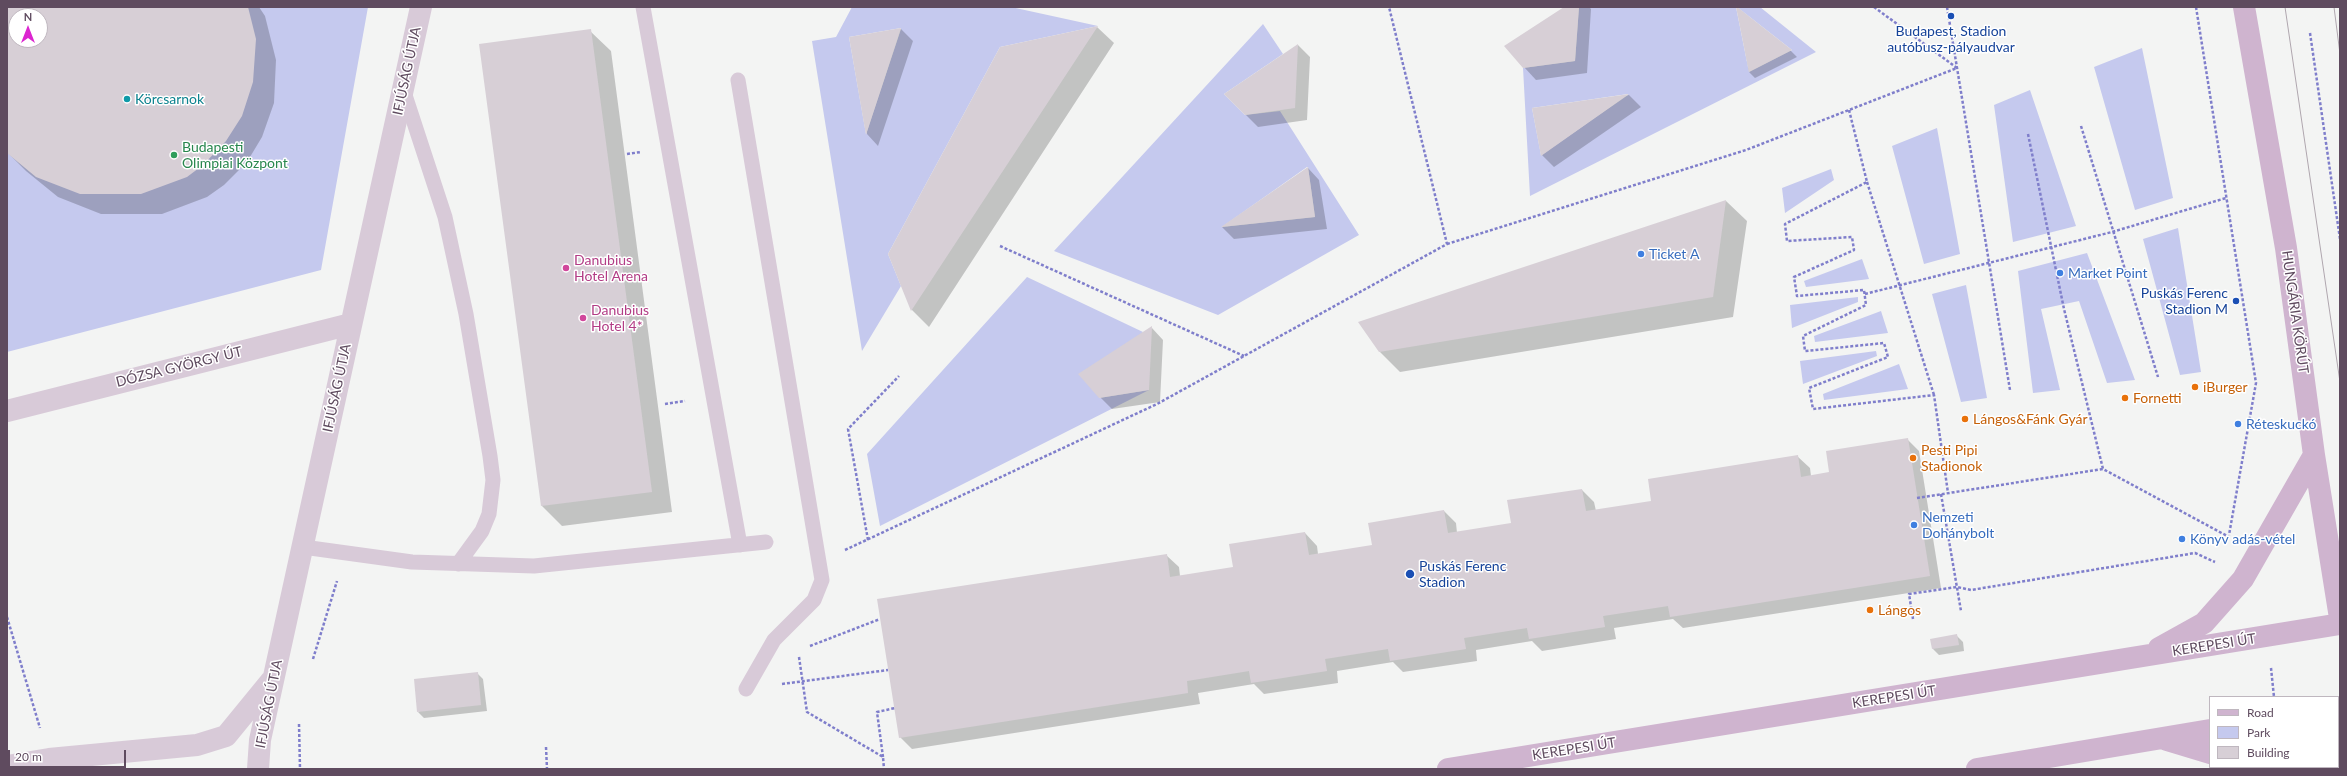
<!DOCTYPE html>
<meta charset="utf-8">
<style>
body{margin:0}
#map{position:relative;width:2347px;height:776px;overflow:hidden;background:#f3f4f3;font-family:Lato,sans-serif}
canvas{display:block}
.frame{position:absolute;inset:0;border:8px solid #5f4b5f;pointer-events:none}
.legend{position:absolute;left:2209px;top:696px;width:130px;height:72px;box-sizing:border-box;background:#fff;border:1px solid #bfb7bf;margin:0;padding:5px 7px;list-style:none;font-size:12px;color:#5f4b5f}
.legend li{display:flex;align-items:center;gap:8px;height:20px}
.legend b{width:20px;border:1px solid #bfb7bf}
.north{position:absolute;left:8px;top:8px;width:40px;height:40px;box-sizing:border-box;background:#fff;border:1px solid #bfb7bf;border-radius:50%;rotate:0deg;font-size:11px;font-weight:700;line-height:16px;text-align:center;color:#5f4b5f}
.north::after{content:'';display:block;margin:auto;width:14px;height:18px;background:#dc25d0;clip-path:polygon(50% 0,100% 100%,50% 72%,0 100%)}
.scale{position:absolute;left:8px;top:750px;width:118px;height:18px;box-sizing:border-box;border:2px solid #5f4b5f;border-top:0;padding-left:5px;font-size:12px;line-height:14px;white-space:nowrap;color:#5f4b5f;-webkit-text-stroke:3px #fff;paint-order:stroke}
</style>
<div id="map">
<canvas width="2347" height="776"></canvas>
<div class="frame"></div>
<ul class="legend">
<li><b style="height:5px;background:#cfb4cf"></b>Road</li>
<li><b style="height:11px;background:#c5c9ee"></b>Park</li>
<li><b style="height:11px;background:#d7cfd6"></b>Building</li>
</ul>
<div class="north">N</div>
<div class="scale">20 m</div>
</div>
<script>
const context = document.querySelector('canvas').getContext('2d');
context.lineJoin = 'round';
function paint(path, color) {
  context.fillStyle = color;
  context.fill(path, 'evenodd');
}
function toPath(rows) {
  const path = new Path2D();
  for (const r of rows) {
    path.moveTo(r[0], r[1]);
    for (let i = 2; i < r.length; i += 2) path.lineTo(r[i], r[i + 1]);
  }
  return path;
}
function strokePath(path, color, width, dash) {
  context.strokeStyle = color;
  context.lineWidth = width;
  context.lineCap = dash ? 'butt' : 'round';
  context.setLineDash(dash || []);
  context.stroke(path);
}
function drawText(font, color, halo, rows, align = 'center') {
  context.font = font + ' Lato,sans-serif';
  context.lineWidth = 3;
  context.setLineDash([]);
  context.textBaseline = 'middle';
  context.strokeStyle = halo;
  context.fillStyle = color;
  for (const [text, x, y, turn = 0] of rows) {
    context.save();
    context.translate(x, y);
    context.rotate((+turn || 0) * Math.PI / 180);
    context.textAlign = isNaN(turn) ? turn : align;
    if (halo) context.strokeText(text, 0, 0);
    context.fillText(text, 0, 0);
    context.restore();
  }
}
paint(toPath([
 [7,7,368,7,321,270,7,352],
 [16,16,40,16,40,40,16,40],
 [852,7,1011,7,1098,26,1000,47,888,254,901,286,862,351,812,41,836,37],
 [901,28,901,29,866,134,849,37],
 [1579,7,1736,7,1749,72,1792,50,1737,7,1760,7,1816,52,1530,196,1523,68,1575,61],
 [1628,94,1628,95,1541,155,1532,108],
 [1263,24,1283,54,1224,94,1245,115,1280,111,1359,235,1218,315,1054,251],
 [1308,167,1315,217,1222,227,1307,167],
 [2142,48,2173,198,2135,210,2094,67],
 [2030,90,2076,226,2013,242,1994,105],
 [1937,128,1960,254,1924,264,1892,146],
 [1831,169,1834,180,1785,213,1782,188],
 [2178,228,2201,372,2180,375,2143,239],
 [2087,253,2135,380,2107,383,2079,301,2041,309,2060,390,2033,393,2018,271],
 [1862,259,1869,279,1806,287,1804,281],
 [1027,277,1143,332,1099,398,1149,390,880,526,867,454],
 [1966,285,1987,398,1961,402,1932,294],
 [1858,297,1858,302,1792,328,1790,305],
 [1881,311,1888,333,1815,342,1814,336],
 [1876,351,1877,356,1803,384,1800,361],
 [1899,364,1908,389,1824,400,1823,394]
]), '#c5c9ee');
paint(toPath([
 [7,7,259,7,265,16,276,60,274,103,262,137,247,162,224,185,207,197,162,214,101,214,58,197,26,171,7,152],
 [16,16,40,16,40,40,16,40],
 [1565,7,1589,7,1591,9,1587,73,1536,80,1524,67],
 [1738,8,1791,51,1797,57,1755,78,1749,72],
 [1097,27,1114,43,929,327,912,310,890,254],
 [901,29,913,41,878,146,867,134,850,38],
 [590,31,611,51,672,512,562,526,542,506],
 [1298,45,1310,57,1307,120,1258,127,1225,94],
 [1629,95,1641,107,1554,167,1542,155,1533,109],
 [1308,168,1319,180,1327,229,1234,239,1222,227],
 [1726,201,1747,221,1733,317,1400,372,1379,351,1360,323],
 [1152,328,1163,340,1160,402,1112,409,1100,397],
 [1907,439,1919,451,1941,588,1683,628,1673,619,1614,628,1616,639,1542,651,1532,641,1476,650,1477,661,1403,672,1393,662,1337,671,1338,683,1264,694,1254,684,1198,693,1200,704,912,749,900,737,1166,555,1179,567,1180,576,1234,568,1305,533,1317,546,1318,554,1373,546,1444,511,1456,523,1457,533,1512,524,1582,490,1594,502,1596,511,1653,502,1797,456,1810,468,1811,476,1830,473],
 [1956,635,1963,642,1964,651,1939,655,1933,649,1931,640],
 [477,673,483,679,487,711,424,718,418,712]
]), '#0003');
paint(toPath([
 [7,7,248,7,256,39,253,82,242,116,226,141,203,165,187,177,141,194,80,194,36,177,7,153],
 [16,16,40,16,40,40,16,40],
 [1564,7,1579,7,1575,61,1523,68,1504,46],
 [1736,7,1737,7,1792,50,1749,72],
 [1098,26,911,311,888,254,1000,47],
 [901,28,866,135,849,37],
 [591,29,652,492,541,506,479,44],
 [1298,44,1295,108,1245,115,1224,94],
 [1629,94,1541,156,1532,108],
 [1308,167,1315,217,1221,227],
 [1726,200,1713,297,1379,352,1358,322],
 [1152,326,1149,390,1099,398,1078,374],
 [1908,438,1930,576,1670,617,1668,606,1603,616,1605,627,1529,639,1527,628,1464,638,1466,649,1390,661,1388,649,1325,659,1327,671,1251,683,1249,671,1187,681,1188,693,899,738,877,599,1167,554,1170,577,1233,567,1229,544,1305,532,1309,555,1372,545,1368,523,1444,510,1448,533,1511,523,1507,500,1582,489,1586,511,1651,501,1648,479,1798,455,1801,477,1829,472,1826,451],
 [1957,634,1959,645,1932,649,1930,639],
 [478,672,481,705,417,712,414,679]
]), '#d7cfd6');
strokePath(toPath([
 [1874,7,1957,68],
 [1947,7,2010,390],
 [2196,7,2256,383,2229,535],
 [2310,33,2340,239],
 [1849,110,1867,182,1785,224,1787,241,1852,237,1854,250,1794,277,1797,296,1864,290,1866,305,1803,336,1805,351,1884,343,1888,357,1809,388,1813,409,1934,395,1948,493],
 [2081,126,2158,377],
 [2028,134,2064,309,2103,469],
 [627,154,641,152],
 [1867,182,1934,395],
 [1447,244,1746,150,1957,68],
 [1000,246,1244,356],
 [1865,294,2112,232,2226,198],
 [665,404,685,401],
 [1941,494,1961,611],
 [1917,498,2103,469,2229,537],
 [868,540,848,429,899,376],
 [845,550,1157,404,1447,244,1389,7],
 [7,617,40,728],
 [1913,619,1909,594,1957,587,1971,590,2195,553,2215,562],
 [810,646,880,619],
 [799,657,807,712,883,757,884,769],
 [313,659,337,581],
 [2271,668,2274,697],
 [782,684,888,670],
 [299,724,300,769],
 [546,747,547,769],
 [883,757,877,712,895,708]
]), '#7f7ecb', 2.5, [3, 2]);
strokePath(toPath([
 [643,7,740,545],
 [738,80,822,580,814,600,774,640,746,689],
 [403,89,445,217,466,314,490,456,493,480,489,514,482,531,458,564],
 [303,547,412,562,534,566,766,542]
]), '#d8cad8', 15);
strokePath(toPath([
 [7,411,351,324],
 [7,766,49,759,197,745,226,736,271,681],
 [258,769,260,740,421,7]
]), '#d8cad8', 22);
strokePath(toPath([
 [2244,7,2286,248,2314,455,2340,618],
 [2159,648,2204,623,2243,579,2314,455],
 [2338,709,2340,709],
 [2167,740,2210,753],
 [2255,767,2258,769],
 [1448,769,2340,624],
 [1977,769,2210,730]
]), '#cfb4cf', 22);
strokePath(toPath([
 [2285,7,2340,382],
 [2334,7,2340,54]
]), '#afa6ae', 1);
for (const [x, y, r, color] of [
 [1951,16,4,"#1a4fb4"],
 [127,99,4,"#0f9aa8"],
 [174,155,4,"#2e9e5b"],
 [1641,254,4,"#3f7fe0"],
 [566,268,4,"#d1479c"],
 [2060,273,4,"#3f7fe0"],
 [2236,301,4,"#1a4fb4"],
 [583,318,4,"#d1479c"],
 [2195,387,4,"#e8710a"],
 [2125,398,4,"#e8710a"],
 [1965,419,4,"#e8710a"],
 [2238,424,4,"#3f7fe0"],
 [1913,458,4,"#e8710a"],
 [1914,525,4,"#3f7fe0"],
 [2182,539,4,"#3f7fe0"],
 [1410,574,5,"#1a4fb4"],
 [1870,610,4,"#e8710a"]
]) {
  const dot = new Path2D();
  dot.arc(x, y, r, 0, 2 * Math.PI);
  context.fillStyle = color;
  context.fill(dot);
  strokePath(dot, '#fff', 1.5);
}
drawText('14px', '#164399', '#fff', [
 ["Budapest, Stadion",1951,31],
 ["autóbusz-pályaudvar",1951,47],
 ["Puskás Ferenc",2228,293,"right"],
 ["Stadion M",2228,309,"right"],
 ["Puskás Ferenc",1419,566,"left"],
 ["Stadion",1419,582,"left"]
]);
drawText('14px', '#5f4b5f', '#fff', [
 ["IFJÚSÁG ÚTJA",407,71,-78],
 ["HUNGÁRIA KÖRÚT",2295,312,82],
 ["DÓZSA GYÖRGY ÚT",179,367,-14],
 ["IFJÚSÁG ÚTJA",337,388,-78],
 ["KEREPESI ÚT",2214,645,-9],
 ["KEREPESI ÚT",1894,697,-9],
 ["IFJÚSÁG ÚTJA",269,704,-79],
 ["KEREPESI ÚT",1574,749,-9]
]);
drawText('14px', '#0d838f', '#fff', [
 ["Körcsarnok",135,99]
], 'left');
drawText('14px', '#27864d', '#fff', [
 ["Budapesti",182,147],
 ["Olimpiai Központ",182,163]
], 'left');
drawText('14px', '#366cbe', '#fff', [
 ["Ticket A",1649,254],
 ["Market Point",2068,273],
 ["Réteskuckó",2246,424],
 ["Nemzeti",1922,517],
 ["Dohánybolt",1922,533],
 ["Könyv adás-vétel",2190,539]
], 'left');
drawText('14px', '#b23c85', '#fff', [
 ["Danubius",574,260],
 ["Hotel Arena",574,276],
 ["Danubius",591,310],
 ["Hotel 4*",591,326]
], 'left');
drawText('14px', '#c56008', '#fff', [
 ["iBurger",2203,387],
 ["Fornetti",2133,398],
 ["Lángos&Fánk Gyár",1973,419],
 ["Pesti Pipi",1921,450],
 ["Stadionok",1921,466],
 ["Lángos",1878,610]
], 'left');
</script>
